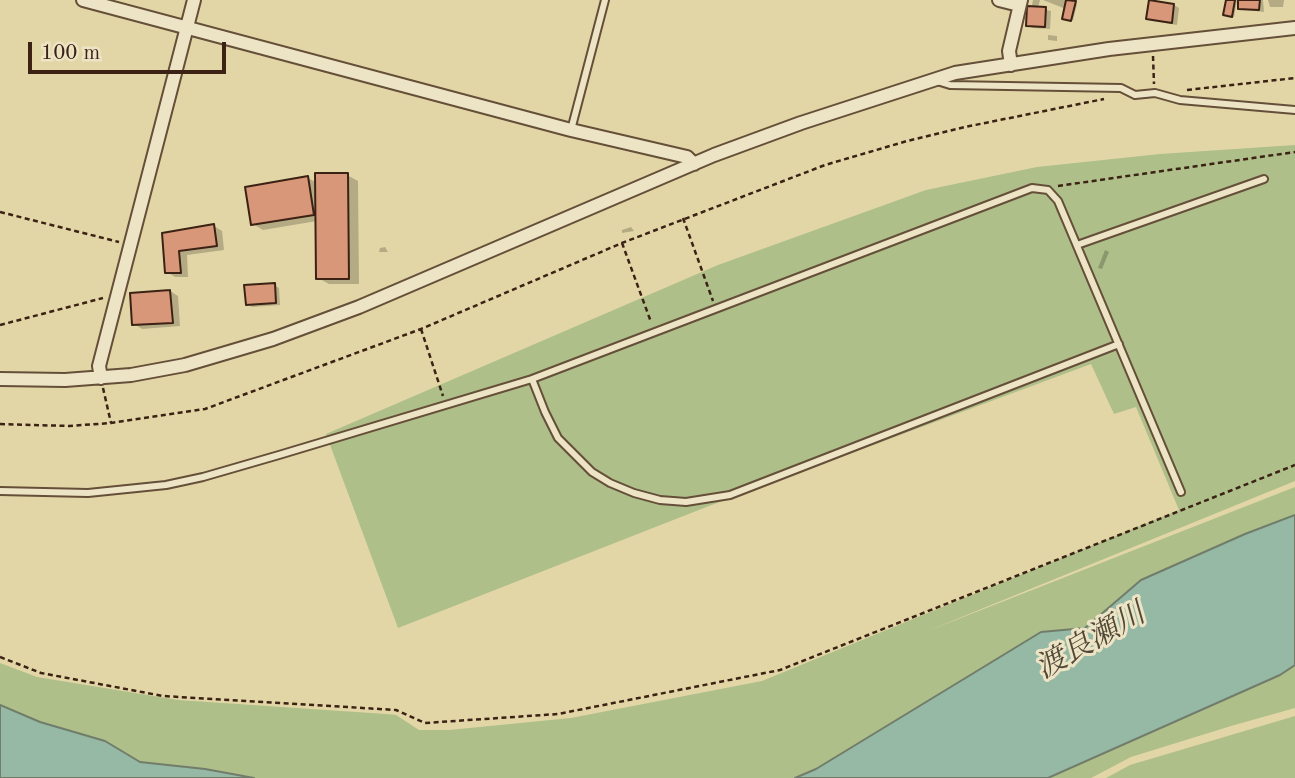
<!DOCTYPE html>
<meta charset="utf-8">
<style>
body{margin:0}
#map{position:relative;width:1295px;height:778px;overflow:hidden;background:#e2d6a6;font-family:"Old Standard TT",serif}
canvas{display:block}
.scale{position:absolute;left:28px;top:42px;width:198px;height:32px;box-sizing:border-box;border:4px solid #3b2214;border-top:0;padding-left:9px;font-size:21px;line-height:24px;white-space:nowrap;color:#3b2214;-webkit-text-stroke:5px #ece4c5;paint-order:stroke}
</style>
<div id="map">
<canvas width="1295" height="778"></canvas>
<div class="scale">100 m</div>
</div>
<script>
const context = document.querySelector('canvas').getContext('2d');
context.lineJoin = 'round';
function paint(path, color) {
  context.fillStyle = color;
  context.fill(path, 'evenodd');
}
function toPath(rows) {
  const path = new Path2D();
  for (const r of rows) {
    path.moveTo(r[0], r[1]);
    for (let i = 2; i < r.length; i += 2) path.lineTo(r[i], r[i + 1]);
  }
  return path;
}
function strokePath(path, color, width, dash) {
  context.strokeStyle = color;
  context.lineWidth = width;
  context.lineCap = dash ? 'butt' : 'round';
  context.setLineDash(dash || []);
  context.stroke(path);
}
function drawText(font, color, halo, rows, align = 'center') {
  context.font = font + ' "Old Standard TT","Noto Serif JP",serif';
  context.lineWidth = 6;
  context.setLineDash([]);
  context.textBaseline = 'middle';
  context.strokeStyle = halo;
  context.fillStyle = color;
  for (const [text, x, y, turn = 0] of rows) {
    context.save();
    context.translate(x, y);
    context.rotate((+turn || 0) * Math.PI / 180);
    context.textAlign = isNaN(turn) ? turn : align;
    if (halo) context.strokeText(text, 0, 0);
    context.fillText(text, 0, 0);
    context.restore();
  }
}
paint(toPath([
 [1295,145,1295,481,925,632,1295,487,1295,515,1245,534,1113,606,1085,628,1041,632,816,769,795,778,254,778,205,769,140,762,105,741,40,722,0,705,0,663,37,677,178,700,386,714,396,715,419,730,449,730,571,718,762,681,1179,510,1136,407,1114,414,1091,364,709,506,398,628,326,434,718,265,926,190,1037,167,1160,154],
 [1295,665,1295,708,1231,726,1131,757,1091,778,1048,778,1280,675],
 [1295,716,1295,778,1106,778,1130,765]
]), '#aebf8a');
const water = toPath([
 [1295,515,1295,665,1280,675,1048,778,795,778,816,769,1041,632,1085,628,1141,580,1245,534,1295,515],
 [0,705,40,722,105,741,140,762,205,769,254,778,0,778,0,705]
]);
paint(water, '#95b9a4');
strokePath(water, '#717d6a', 2);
paint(toPath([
 [1033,0,1040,0,1038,8,1051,11,1050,29,1033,28,1028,25],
 [1043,0,1084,0,1071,0,1077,4,1073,20,1066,19,1066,9],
 [1227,0,1237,0,1234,17,1227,15],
 [1240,0,1263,0,1264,12,1245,10,1240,8],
 [1268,0,1284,0,1283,7,1270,7],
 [1174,5,1179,8,1177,25,1153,21,1148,18],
 [1048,35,1057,36,1057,41,1048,40],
 [347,175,358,181,359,284,329,284,318,278,317,221,263,230,253,224,308,178,317,183],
 [214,226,222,231,224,250,187,255,188,277,175,277,167,272,164,234],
 [631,227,634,231,622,233,622,230],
 [385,247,388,252,379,252,380,248],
 [1105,250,1109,252,1102,269,1098,268],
 [274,285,279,288,280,305,252,307,247,304],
 [170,291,178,296,180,326,142,329,134,324]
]), '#0003');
const building = toPath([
 [1066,0,1076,1,1071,21,1062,19,1066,0],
 [1149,0,1174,4,1172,23,1146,19,1149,0],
 [1226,0,1235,0,1232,17,1223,15,1226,0],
 [1238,0,1260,0,1259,10,1238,9,1238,0],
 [1027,6,1046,7,1045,27,1026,26,1027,6],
 [315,173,348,173,349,279,316,279,315,173],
 [308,176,314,215,251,225,245,187,308,176],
 [214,224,217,246,179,251,181,273,165,273,162,233,214,224],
 [275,283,276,303,246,305,244,285,275,283],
 [170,290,173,323,132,325,130,293,170,290]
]);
paint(building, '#d79778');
strokePath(building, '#3b2214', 2);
const service = toPath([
 [937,81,950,85,1121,88,1135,95,1155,93,1180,100,1295,110],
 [571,130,605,0],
 [1077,245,1264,179],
 [532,379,545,412,558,438,592,472,610,483,634,493,660,500,686,502,730,495,1119,344],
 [0,491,88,493,166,485,203,477,279,455,532,379,1032,188,1048,190,1058,201,1181,492]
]);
const minor = toPath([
 [83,0,571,130,687,157,694,164],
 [999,0,1019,5],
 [1011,65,1009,51,1021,0],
 [101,378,99,366,194,0],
 [0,379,65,380,131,375,185,365,273,339,359,307,714,155,801,123,955,73,1109,49,1295,28]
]);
strokePath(service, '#654f38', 10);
strokePath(minor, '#654f38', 16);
strokePath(toPath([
 [1153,56,1154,84],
 [1187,90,1295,78],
 [1058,186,1295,152],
 [0,212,119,242],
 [683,218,713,301],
 [622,243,651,322],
 [0,325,103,298],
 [421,329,443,396],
 [103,388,111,423],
 [0,424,69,426,111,423,205,409,421,329,622,243,825,165,907,141,965,127,1104,99],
 [0,657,41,673,163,696,396,710,425,723,558,714,780,670,1295,465]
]), '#3b2214', 2.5, [5, 3.5]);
strokePath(service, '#ece4c5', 6);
strokePath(minor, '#ece4c5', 12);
drawText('italic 30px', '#524838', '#ece4c5', [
 ["渡良瀬川",1091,642,-30]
]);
</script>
